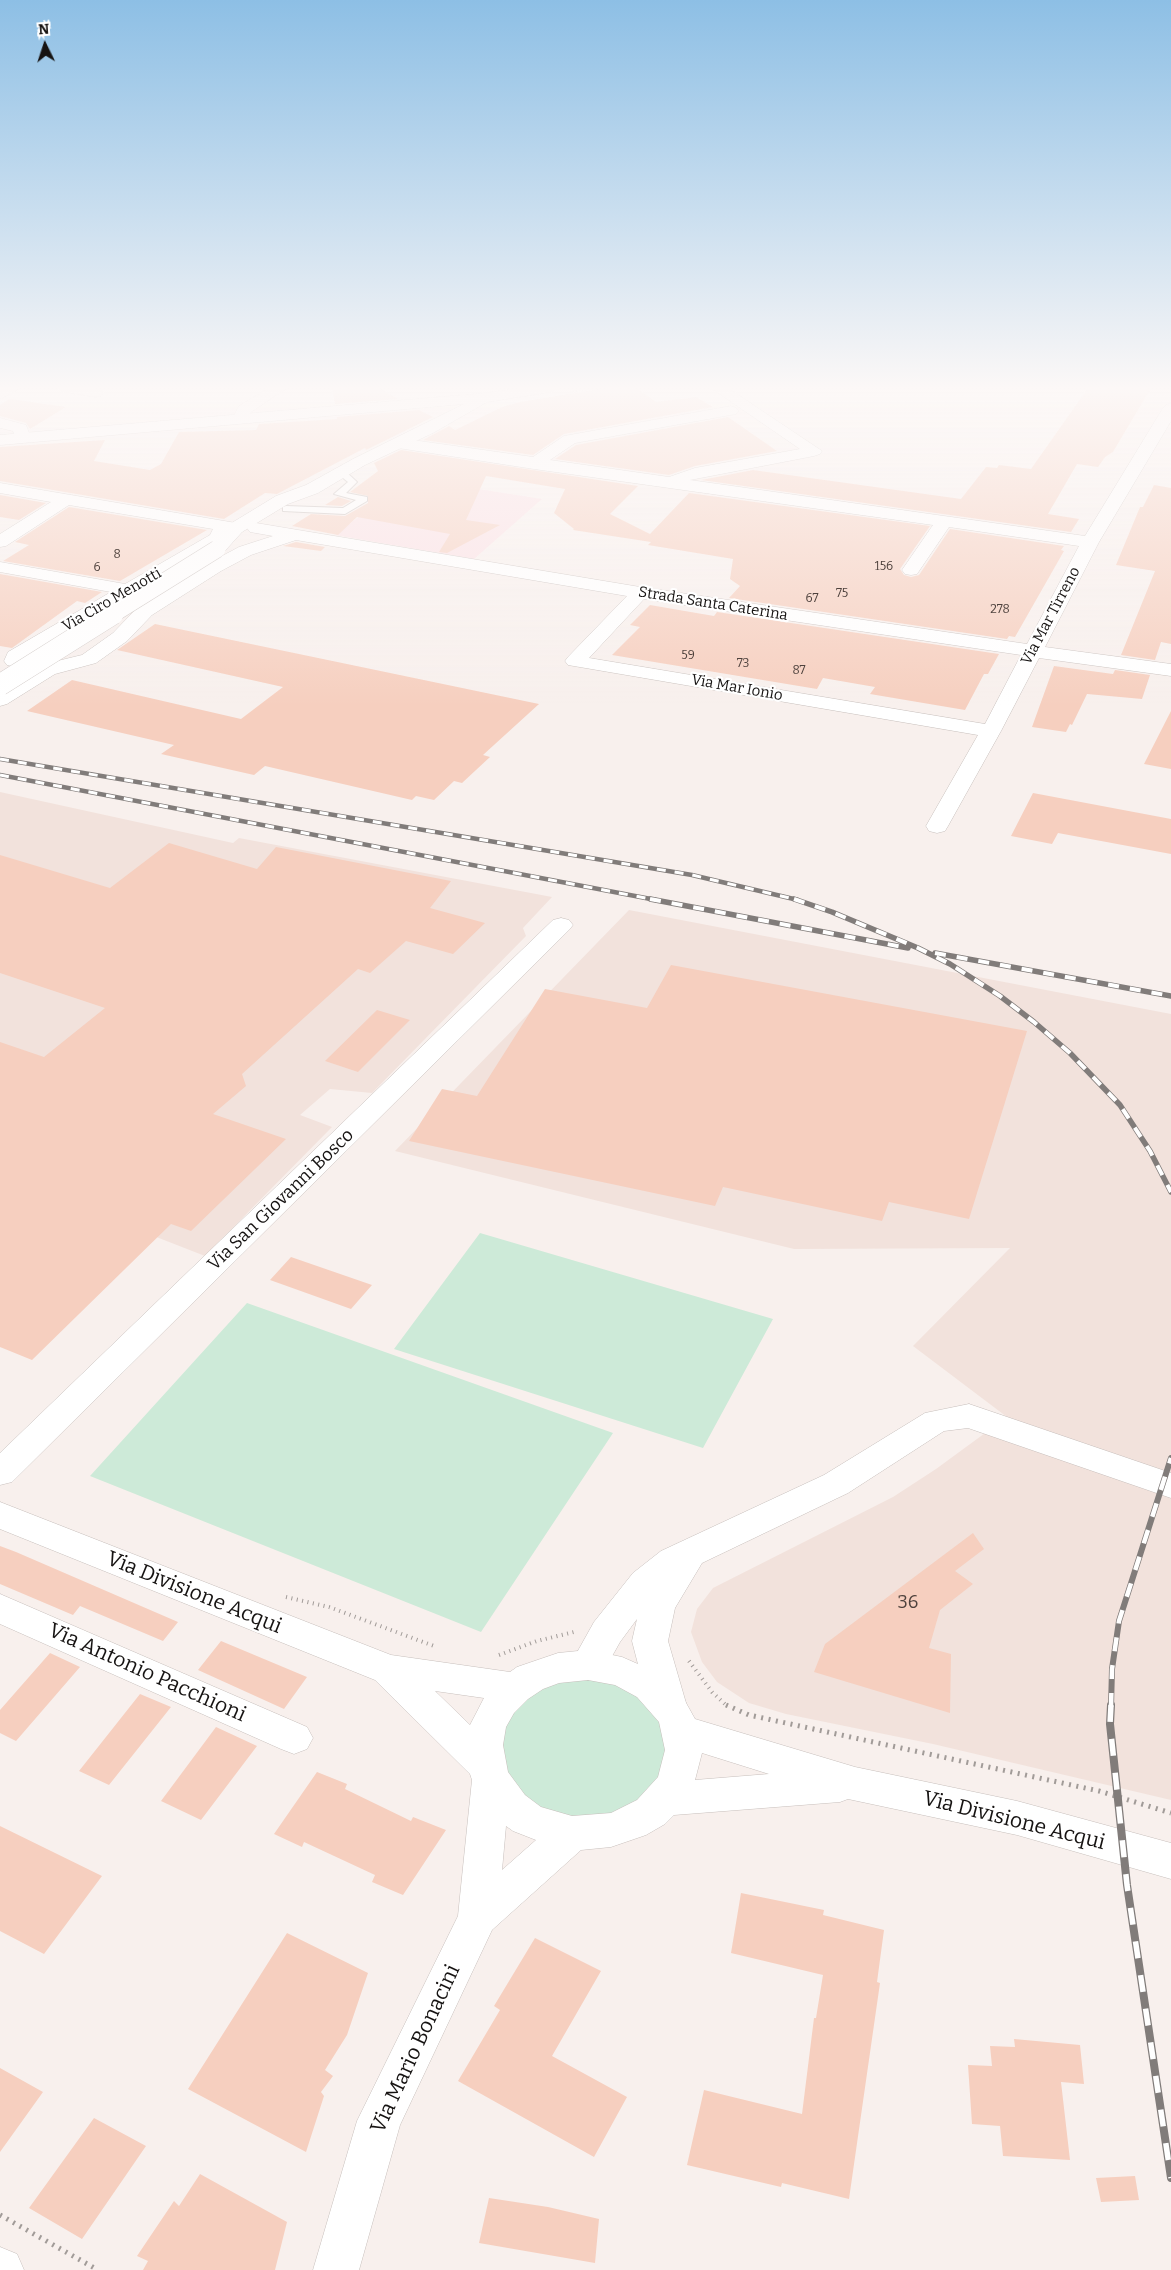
<!DOCTYPE html>
<style>
body{margin:0}
#map{position:relative;width:1171px;height:2270px;overflow:hidden;background:#f8f0ed;font-family:Bitter,serif}
canvas{display:block}
.north{position:absolute;left:20px;top:20px;width:50px;height:50px;-webkit-text-stroke:4px #fff;paint-order:stroke;rotate:356deg;font-size:14px;font-weight:700;line-height:20px;text-align:center;color:#161312}
.north::after{content:'';display:block;margin:auto;width:18px;height:22px;background:#161312;clip-path:polygon(50% 0,100% 100%,50% 72%,0 100%)}
</style>
<div id="map">
<canvas width="1171" height="2270"></canvas>
<div class="north">N</div>
</div>
<script>
const context = document.querySelector('canvas').getContext('2d');
context.lineJoin = 'round';
function paint(path, color) {
  context.fillStyle = color;
  context.fill(path, 'evenodd');
}
function toPath(rows) {
  const path = new Path2D();
  for (const r of rows) {
    path.moveTo(r[0], r[1]);
    for (let i = 2; i < r.length; i += 2) path.lineTo(r[i], r[i + 1]);
  }
  return path;
}
function strokePath(path, color, width, dash) {
  context.strokeStyle = color;
  context.lineWidth = width;
  context.lineCap = dash ? 'butt' : 'round';
  context.setLineDash(dash || []);
  context.stroke(path);
}
function drawText(font, color, halo, rows, align = 'center') {
  context.font = font + ' Bitter,serif';
  context.lineWidth = 4.5;
  context.setLineDash([]);
  context.textBaseline = 'middle';
  context.strokeStyle = halo;
  context.fillStyle = color;
  for (const [text, x, y, turn = 0] of rows) {
    context.save();
    context.translate(x, y);
    context.rotate((+turn || 0) * Math.PI / 180);
    context.textAlign = isNaN(turn) ? turn : align;
    if (halo) context.strokeText(text, 0, 0);
    context.fillText(text, 0, 0);
    context.restore();
  }
}
paint(toPath([
 [0,792,233,843,239,838,552,897,523,928,526,936,372,1093,330,1089,300,1115,332,1127,205,1256,0,1176],
 [629,910,1171,1014,1171,1800,933,1744,786,1714,749,1703,717,1682,702,1662,691,1632,697,1609,713,1588,893,1497,936,1469,1007,1417,913,1346,1010,1248,794,1249,395,1151]
]), '#f2e2dc');
paint(toPath([
 [409,478,542,499,474,559,335,535]
]), '#fbe0e4');
paint(toPath([
 [480,1233,773,1319,703,1448,394,1349],
 [247,1303,613,1433,481,1632,90,1476],
 [578,1679,597,1680,616,1684,648,1703,666,1733,665,1766,646,1797,612,1816,571,1819,533,1805,508,1778,501,1745,505,1728,513,1712,526,1699,541,1689,559,1683]
]), '#cdead8');
paint(toPath([
 [332,388,379,388,398,399,335,404],
 [606,388,636,388,656,402,696,397,713,407,564,434,533,455,423,440,449,426,455,430,502,407,520,402],
 [1088,388,1151,388,1113,452,1105,457,1098,467,1077,464,1048,514,1079,519,1071,532,701,480,753,470,961,499,986,467,997,468,999,465,1031,469],
 [9,399,17,400,66,407,30,429,26,423,0,416,0,405],
 [419,410,433,417,366,450,365,448,277,494,265,493,224,519,0,481,0,447,105,440,94,461,150,470,161,464,179,432,256,430,259,424,337,419,337,417],
 [728,417,777,451,695,466,669,475,555,459,576,445],
 [401,450,638,486,610,514,650,534,689,493,930,526,900,569,904,575,911,577,919,575,950,529,1064,546,1061,550,1064,551,1015,637,1009,636,1007,639,729,598,740,586,730,579,733,559,648,545,651,542,573,530,574,529,554,513,565,489,486,476,466,520,500,525,447,553,439,552,450,534,357,517,338,535,292,526,311,514,345,516,368,503,368,496,350,492,378,471,374,463],
 [1154,485,1171,488,1171,644,1161,642,1155,660,1121,655,1155,571,1116,565,1140,507,1143,507],
 [0,495,46,503,19,520,0,517],
 [338,497,351,501,342,506,325,505],
 [69,507,207,530,120,581,3,561,29,545,15,542],
 [296,542,325,547,321,551,283,546],
 [0,574,102,592,85,603,77,601,12,648,0,646],
 [650,605,714,616,717,612,999,654,988,674,984,674,965,710,870,694,875,687,823,678,817,689,612,655,640,627,630,625],
 [155,624,539,704,483,755,490,757,462,783,454,781,434,800,416,796,412,800,265,766,254,775,161,754,174,745,27,711,72,680,241,719,283,687,117,650],
 [1054,666,1113,674,1115,670,1150,675,1142,699,1087,694,1072,725,1070,724,1066,732,1032,727],
 [1171,711,1171,769,1144,764],
 [1033,793,1171,819,1171,854,1058,833,1052,844,1011,836],
 [169,843,257,869,276,847,451,881,430,908,485,923,453,954,406,941,370,973,358,969,242,1074,246,1086,213,1114,286,1139,191,1231,171,1224,32,1360,0,1347,0,1042,44,1057,105,1008,0,973,0,855,110,888],
 [671,965,1027,1031,969,1219,889,1202,882,1221,723,1187,715,1206,409,1141,442,1089,477,1096,545,989,647,1008],
 [377,1010,410,1020,358,1072,325,1061],
 [291,1257,372,1285,351,1309,270,1280],
 [973,1533,984,1549,955,1571,973,1584,940,1610,929,1648,951,1654,950,1713,814,1672,825,1644],
 [0,1546,16,1552,178,1622,163,1641,80,1606,73,1615,0,1584],
 [221,1641,307,1677,284,1709,198,1670],
 [50,1653,80,1667,16,1741,0,1733,0,1710],
 [140,1694,171,1707,109,1785,79,1771],
 [216,1727,257,1746,201,1820,161,1801],
 [317,1772,347,1784,345,1789,411,1821,413,1817,446,1830,403,1895,372,1882,375,1875,304,1842,302,1847,274,1834],
 [0,1826,102,1876,44,1954,0,1931],
 [741,1893,824,1910,823,1915,884,1930,877,1982,880,1983,849,2199,782,2183,781,2187,687,2165,704,2090,802,2114,814,2018,816,2018,823,1975,731,1953],
 [287,1933,368,1973,347,2035,325,2070,333,2076,321,2092,324,2096,306,2152,188,2089],
 [535,1938,601,1971,552,2056,627,2097,594,2157,458,2081,500,2010,494,2006],
 [1014,2039,1080,2045,1084,2084,1061,2082,1070,2160,1003,2156,1000,2126,972,2124,968,2065,992,2066,990,2046,1015,2047],
 [0,2068,43,2092,0,2152],
 [94,2118,146,2146,82,2239,29,2208],
 [200,2174,287,2222,275,2270,143,2270,148,2261,137,2256,174,2201,179,2206],
 [1135,2176,1139,2200,1101,2202,1096,2178],
 [489,2198,548,2207,599,2219,595,2263,479,2243]
]), '#f6cfbf');
const lane = toPath([
 [338,470,344,470,357,482,346,493,367,497,367,501,345,514,283,511,283,507,286,506,343,508,356,500,334,494,348,482,338,474,338,470]
]);
const street = toPath([
 [0,388,18,388,16,391,0,399,0,388],
 [57,388,94,388,101,390,103,393,101,396,96,397,64,392,57,388],
 [269,388,287,388,251,412,245,422,235,422,232,419,239,406,269,388],
 [711,388,728,388,822,451,820,454,814,456,690,480,1085,536,1163,408,1166,405,1171,403,1171,421,1099,542,1045,647,1171,664,1171,676,1039,658,1001,731,948,826,945,831,937,833,929,831,926,826,978,735,568,665,565,661,568,657,627,596,296,540,251,555,221,571,152,615,127,641,96,663,55,674,7,704,0,706,0,691,32,671,7,665,4,661,8,652,111,592,0,572,0,562,125,584,210,535,213,529,69,505,6,546,0,547,0,534,51,502,0,493,0,483,236,523,242,524,245,528,242,532,236,533,229,532,223,542,26,658,49,663,82,655,113,633,138,607,209,563,239,547,273,536,250,532,247,528,250,524,256,523,640,587,1027,644,1079,546,949,527,917,574,911,575,905,574,902,570,933,525,534,469,398,448,392,446,390,443,392,440,398,438,533,457,564,436,731,406,736,408,739,411,736,414,575,443,550,460,669,477,695,468,800,449,711,388],
 [644,599,1021,655,985,724,589,658,644,599],
 [0,418,26,425,31,438,29,441,17,441,13,431,0,428,0,418],
 [561,918,569,920,573,925,569,930,12,1482,0,1485,0,1453,553,920,561,918],
 [969,1404,1171,1473,1171,1498,968,1428,944,1431,848,1493,702,1563,675,1608,668,1641,686,1703,680,1714,667,1718,654,1714,648,1703,632,1641,637,1619,620,1642,601,1676,588,1680,575,1676,570,1665,594,1622,633,1573,661,1551,824,1475,925,1413,969,1404],
 [0,1594,307,1727,313,1738,307,1749,294,1754,281,1749,0,1624,0,1594],
 [0,2247,17,2254,24,2270,0,2270,0,2247]
]);
const secondary = toPath([
 [521,388,558,388,551,392,487,402,433,433,365,465,318,493,288,504,242,532,223,553,217,554,211,553,208,549,230,524,276,496,306,485,353,459,464,404,0,445,0,435,486,393,521,388],
 [0,1502,391,1655,510,1672,517,1667,558,1653,588,1650,622,1657,663,1675,680,1692,695,1719,855,1767,1017,1801,1171,1843,1171,1879,1017,1835,848,1799,840,1802,674,1815,665,1824,646,1835,611,1847,581,1850,492,1930,400,2125,359,2270,313,2270,357,2121,458,1916,472,1780,470,1774,375,1680,0,1529,0,1502],
 [588,1680,615,1685,637,1697,659,1722,665,1750,658,1777,637,1800,611,1813,572,1816,541,1807,525,1795,508,1772,503,1745,506,1727,514,1713,528,1699,543,1689,559,1683,588,1680],
 [435,1691,484,1698,470,1725,435,1691],
 [702,1753,769,1774,695,1780,702,1753],
 [506,1826,513,1831,536,1840,502,1870,506,1826]
]);
strokePath(lane, '#c7bfbc', 2);
strokePath(street, '#c7bfbc', 1);
strokePath(secondary, '#c7bfbc', 1);
strokePath(toPath([
 [570,392,594,388]
]), '#a19b98', 2, [0.5, 2.5]);
strokePath(toPath([
 [286,1597,329,1607,434,1646],
 [499,1655,537,1641,574,1632],
 [689,1661,712,1692,728,1707]
]), '#a19b98', 4, [1, 4.5]);
strokePath(toPath([
 [726,1705,749,1715,1099,1791,1171,1813],
 [0,2215,98,2270]
]), '#a19b98', 5, [2, 5.5]);
paint(lane, '#fff');
paint(street, '#fff');
paint(secondary, '#fff');
const railFar3 = toPath([
 [0,759,692,875,798,900],
 [0,775,656,900]
]);
const railFar2 = toPath([
 [650,899,908,948],
 [794,899,832,912,918,948,950,964,1000,996,1034,1022,1070,1053,1120,1105,1150,1151,1171,1192],
 [935,953,1171,996]
]);
const railFar1 = toPath([
 [1111,1707,1112,1669,1119,1621,1171,1458]
]);
const rail = toPath([
 [1111,1705,1110,1724,1127,1885,1171,2178]
]);
strokePath(railFar3, '#817c7a', 4.5);
strokePath(railFar2, '#817c7a', 5.5);
strokePath(railFar1, '#817c7a', 6);
strokePath(rail, '#817c7a', 8);
strokePath(railFar3, '#fff', 3, [9]);
strokePath(railFar2, '#fff', 4, [11]);
strokePath(railFar1, '#fff', 4.5, [14]);
strokePath(rail, '#fff', 5.5, [17]);
const secondaryBridgeFar1 = toPath([
 [111,615,217,549]
]);
const secondaryBridge = toPath([
 [0,685,113,614]
]);
strokePath(secondaryBridgeFar1, '#c7bfbc', 18, []);
strokePath(secondaryBridge, '#c7bfbc', 22, []);
strokePath(secondaryBridgeFar1, '#fff', 17);
strokePath(secondaryBridge, '#fff', 21);
const sky = context.createLinearGradient(0, 0, 0, 706);
sky.addColorStop(0, '#8dbfe5');
sky.addColorStop(0.55, '#fcf8f7');
sky.addColorStop(1, '#fcf8f700');
context.fillStyle = sky;
context.fillRect(0, 0, 1171, 706);
drawText('12px', '#4e423d', null, [
 ["8",117,555],
 ["156",884,567],
 ["6",97,568],
 ["75",842,594],
 ["67",812,599],
 ["278",1000,610],
 ["59",688,656],
 ["73",743,664],
 ["87",799,671]
]);
drawText('15px', '#161312', '#fff', [
 ["Via Ciro Menotti",112,600,-30],
 ["Strada Santa Caterina",713,604,9],
 ["Via Mar Tirreno",1051,616,-62],
 ["Via Mar Ionio",737,688,10]
]);
drawText('18px', '#161312', '#fff', [
 ["Via San Giovanni Bosco",281,1200,-44]
]);
drawText('18px', '#4e423d', null, [
 ["36",908,1603]
]);
drawText('21px', '#161312', '#fff', [
 ["Via Divisione Acqui",194,1593,22],
 ["Via Antonio Pacchioni",147,1673,24],
 ["Via Divisione Acqui",1014,1821,14],
 ["Via Mario Bonacini",416,2049,-65]
]);
</script>
